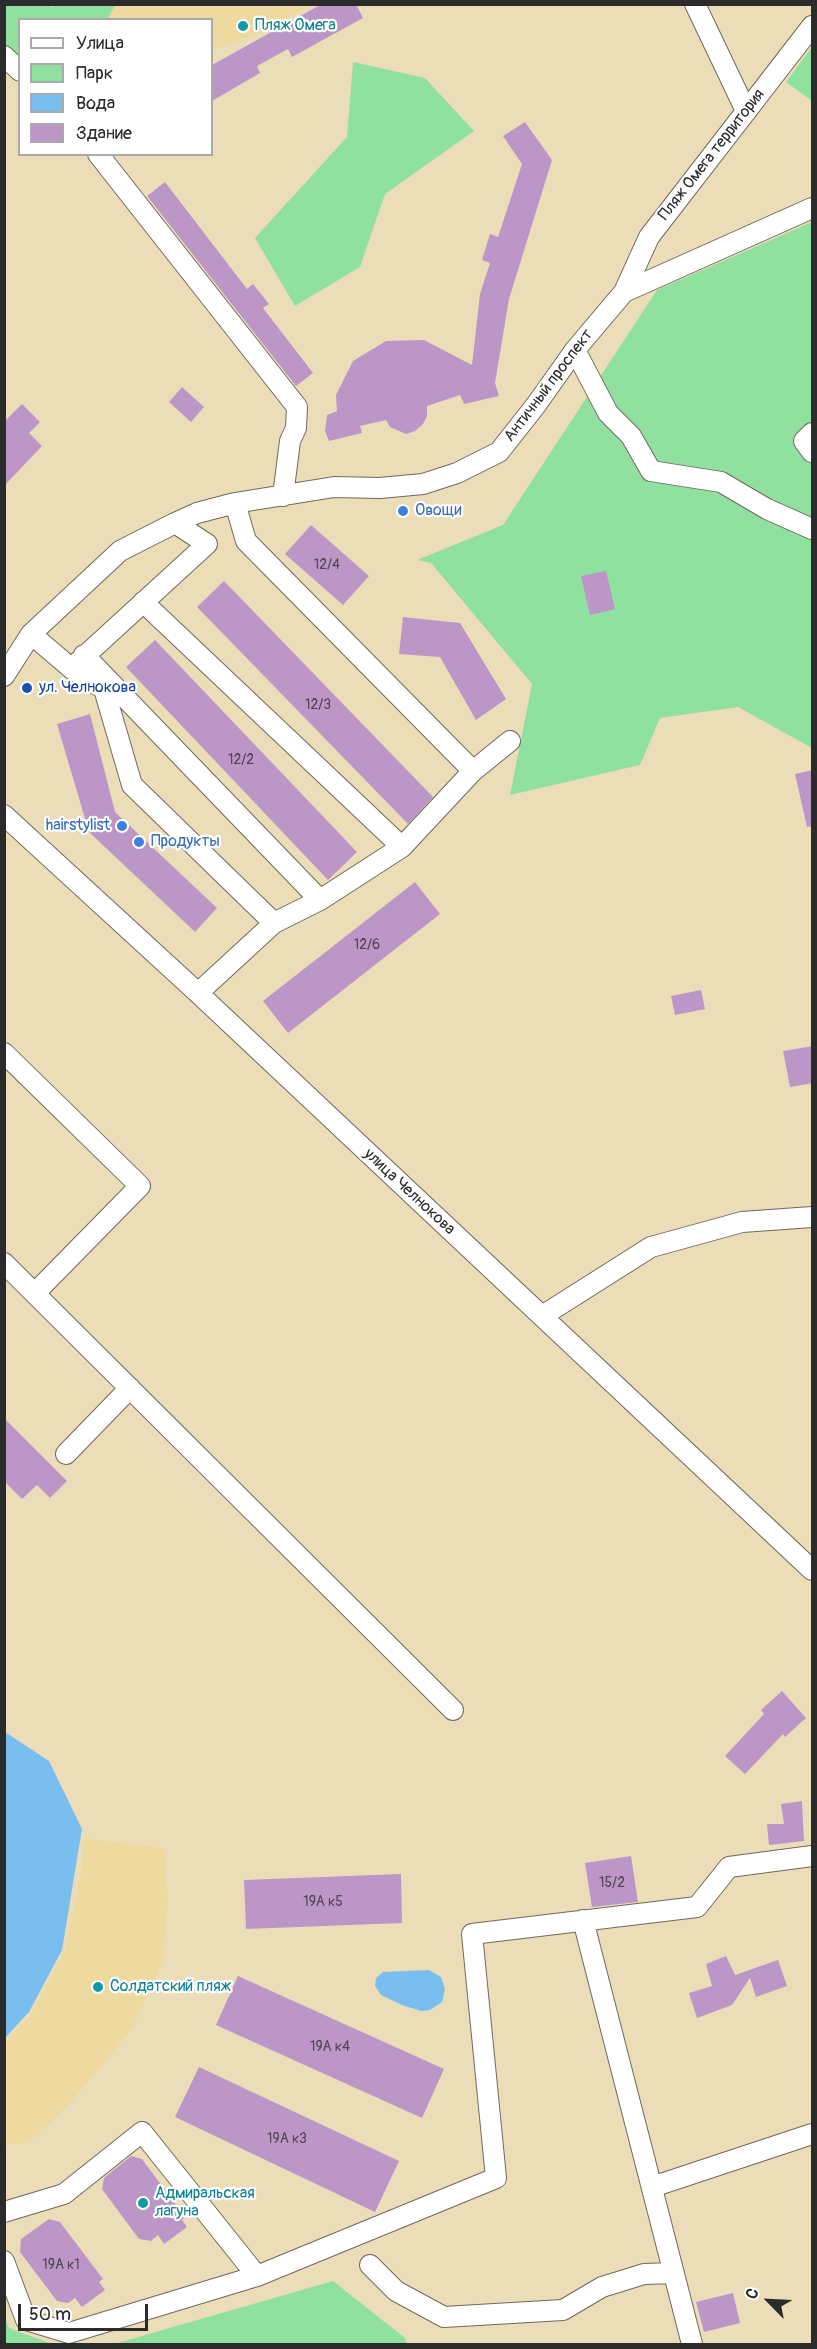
<!DOCTYPE html>
<meta charset="utf-8">
<style>
body{margin:0}
#map{position:relative;width:817px;height:2349px;overflow:hidden;background:#ecddb9;font-family:Pangolin,sans-serif}
canvas{display:block}
.frame{position:absolute;inset:0;border:6px solid #2b2b2b;pointer-events:none}
.legend{position:absolute;left:18px;top:18px;width:195px;height:138px;box-sizing:border-box;background:#fff;border:2px solid #aaa;margin:0;padding:8px 10px;list-style:none;font-size:18px;color:#2b2b2b}
.legend li{display:flex;align-items:center;gap:12px;height:30px}
.legend b{width:30px;border:2px solid #aaa}
.north{position:absolute;left:739px;top:2271px;width:60px;height:60px;-webkit-text-stroke:4px #fff;paint-order:stroke;rotate:294deg;font-size:16px;font-weight:700;line-height:24px;text-align:center;color:#2b2b2b}
.north::after{content:'';display:block;margin:auto;width:21px;height:27px;background:#2b2b2b;clip-path:polygon(50% 0,100% 100%,50% 72%,0 100%)}
.scale{position:absolute;left:18px;top:2304px;width:130px;height:27px;box-sizing:border-box;border:3px solid #2b2b2b;border-top:0;padding-left:8px;font-size:18px;line-height:21px;white-space:nowrap;color:#2b2b2b;-webkit-text-stroke:4px #fff;paint-order:stroke}
</style>
<div id="map">
<canvas width="817" height="2349"></canvas>
<div class="frame"></div>
<ul class="legend">
<li><b style="height:8px;background:#fff"></b>Улица</li>
<li><b style="height:16px;background:#90e09f"></b>Парк</li>
<li><b style="height:16px;background:#7abef0"></b>Вода</li>
<li><b style="height:16px;background:#bd96c8"></b>Здание</li>
</ul>
<div class="north">С</div>
<div class="scale">50 m</div>
</div>
<script>
const context = document.querySelector('canvas').getContext('2d');
context.lineJoin = 'round';
function paint(path, color) {
  context.fillStyle = color;
  context.fill(path, 'evenodd');
}
function toPath(rows) {
  const path = new Path2D();
  for (const r of rows) {
    path.moveTo(r[0], r[1]);
    for (let i = 2; i < r.length; i += 2) path.lineTo(r[i], r[i + 1]);
  }
  return path;
}
function strokePath(path, color, width, dash) {
  context.strokeStyle = color;
  context.lineWidth = width;
  context.lineCap = dash ? 'butt' : 'round';
  context.setLineDash(dash || []);
  context.stroke(path);
}
function drawText(font, color, halo, rows, align = 'center') {
  context.font = font + ' Pangolin,sans-serif';
  context.lineWidth = 4.5;
  context.setLineDash([]);
  context.textBaseline = 'middle';
  context.strokeStyle = halo;
  context.fillStyle = color;
  for (const [text, x, y, turn = 0] of rows) {
    context.save();
    context.translate(x, y);
    context.rotate((+turn || 0) * Math.PI / 180);
    context.textAlign = isNaN(turn) ? turn : align;
    if (halo) context.strokeText(text, 0, 0);
    context.fillText(text, 0, 0);
    context.restore();
  }
}
paint(toPath([
 [55,4,115,5,108,19,20,20,19,82,5,66,5,5,49,5,52,7],
 [812,47,812,101,786,82],
 [353,62,425,78,474,131,385,194,360,267,295,306,255,238,347,137],
 [812,222,812,748,738,707,660,718,640,765,510,795,532,684,431,563,417,560,503,525,657,290],
 [333,2281,405,2338,407,2344,114,2344],
 [4,2316,9,2328,52,2344,5,2344]
]), '#90e09f');
paint(toPath([
 [115,5,115,4,311,5,262,32,212,50,212,20,108,19],
 [84,1838,164,1848,168,1900,163,1960,133,2028,65,2109,29,2142,5,2145,5,2042,31,2014,65,1950,82,1868]
]), '#eeda9e');
paint(toPath([
 [5,1732,49,1761,82,1829,62,1950,29,2012,5,2038],
 [429,1970,441,1977,445,1989,442,2002,430,2010,421,2011,402,2005,381,1995,375,1986,376,1978,383,1972]
]), '#7abef0');
paint(toPath([
 [356,4,363,18,292,57,288,49,257,66,260,73,212,101,212,65,320,5],
 [525,122,552,160,509,299,495,383,499,396,464,404,460,395,427,406,427,416,423,424,415,431,406,434,390,427,386,420,360,426,362,433,329,441,325,431,327,415,337,411,336,395,353,361,386,341,424,340,472,365,480,294,490,263,482,260,490,234,498,237,522,164,503,136],
 [165,182,247,289,253,284,269,304,263,308,313,373,296,386,147,196],
 [182,387,204,407,191,422,169,402],
 [22,404,40,422,29,433,42,446,4,486,4,422],
 [311,525,369,576,343,605,285,554],
 [606,571,615,609,590,615,581,576],
 [224,581,433,797,408,824,197,607],
 [403,617,460,623,506,699,476,720,440,657,399,654],
 [155,640,357,852,328,880,126,667],
 [90,714,115,812,217,908,195,932,89,832,57,724],
 [813,770,813,826,807,827,795,774],
 [415,882,440,914,288,1033,263,1001],
 [701,990,705,1009,675,1015,671,996],
 [813,1046,813,1083,790,1087,783,1051],
 [4,1418,67,1481,50,1498,37,1485,22,1499,4,1481],
 [782,1691,806,1718,785,1737,783,1734,745,1774,725,1756,764,1714,761,1710],
 [802,1801,804,1841,769,1845,767,1824,784,1824,781,1804],
 [631,1856,638,1902,592,1907,585,1863],
 [401,1874,402,1923,246,1929,244,1880],
 [726,1956,735,1975,778,1960,787,1986,756,1997,750,1978,732,2005,697,2018,689,1993,712,1986,706,1964],
 [238,1976,444,2069,422,2118,216,2025],
 [199,2067,399,2161,375,2212,175,2117],
 [131,2156,142,2159,185,2217,182,2220,187,2227,164,2244,158,2235,151,2241,139,2239,102,2189,104,2178],
 [49,2219,60,2222,103,2279,99,2282,105,2290,82,2307,75,2298,68,2303,57,2301,20,2252,21,2239],
 [733,2293,740,2323,704,2332,696,2302]
]), '#bd96c8');
const minor = toPath([
 [695,4,746,111],
 [4,56,20,71],
 [98,154,297,407,296,428,290,441,283,496],
 [624,292,649,237,812,26],
 [575,350,608,413,631,436,651,471,721,482,767,509,812,529],
 [812,433,804,441,812,452],
 [235,503,246,541,473,771],
 [143,602,402,847,320,900,274,923],
 [31,634,72,669,104,689,132,785,274,923,198,993],
 [84,655,320,900],
 [76,664,207,544,175,523],
 [4,676,31,634,120,551,175,523,197,513,235,503,334,487,380,488,423,484,457,473,499,452,536,405,575,350,624,292,812,208],
 [4,815,198,993,812,1570],
 [402,847,473,771,510,741],
 [4,1053,140,1186,35,1293],
 [4,1263,453,1710],
 [542,1316,651,1247,742,1222,812,1217],
 [66,1454,130,1388],
 [583,1920,692,2344],
 [652,2187,812,2134],
 [4,2212,64,2194,142,2132,257,2276],
 [4,2261,26,2320,69,2333,257,2276,496,2178,472,1934,697,1907,729,1867,812,1856],
 [370,2265,396,2291,444,2317,563,2310,602,2287,644,2274,674,2273]
]);
strokePath(minor, '#6f695d', 22);
strokePath(minor, '#fff', 20);
for (const [x, y, r, color] of [
 [243,26,6,"#0f9aa8"],
 [403,511,6,"#3f7fe0"],
 [27,688,6,"#1a4fb4"],
 [122,826,6,"#3f7fe0"],
 [139,842,6,"#3f7fe0"],
 [98,1987,6,"#0f9aa8"],
 [143,2203,6,"#0f9aa8"]
]) {
  const dot = new Path2D();
  dot.arc(x, y, r, 0, 2 * Math.PI);
  context.fillStyle = color;
  context.fill(dot);
  strokePath(dot, '#fff', 2);
}
drawText('14px', '#504652', null, [
 ["12/4",327,565],
 ["12/3",318,705],
 ["12/2",241,760],
 ["12/6",367,945],
 ["15/2",612,1883],
 ["19А к5",323,1902],
 ["19А к4",330,2047],
 ["19А к3",287,2139],
 ["19А к1",61,2265]
]);
drawText('16px', '#0d838f', '#fff', [
 ["Пляж Омега",255,26],
 ["Солдатский пляж",110,1987],
 ["Адмиральская",155,2194],
 ["лагуна",155,2212]
], 'left');
drawText('16px', '#2b2b2b', '#fff', [
 ["Пляж Омега территория",712,155,-52],
 ["Античный проспект",549,386,-53],
 ["улица Челнокова",409,1192,43]
]);
drawText('16px', '#366cbe', '#fff', [
 ["Овощи",415,511],
 ["hairstylist",110,826,"right"],
 ["Продукты",151,842]
], 'left');
drawText('16px', '#164399', '#fff', [
 ["ул. Челнокова",39,688]
], 'left');
</script>
